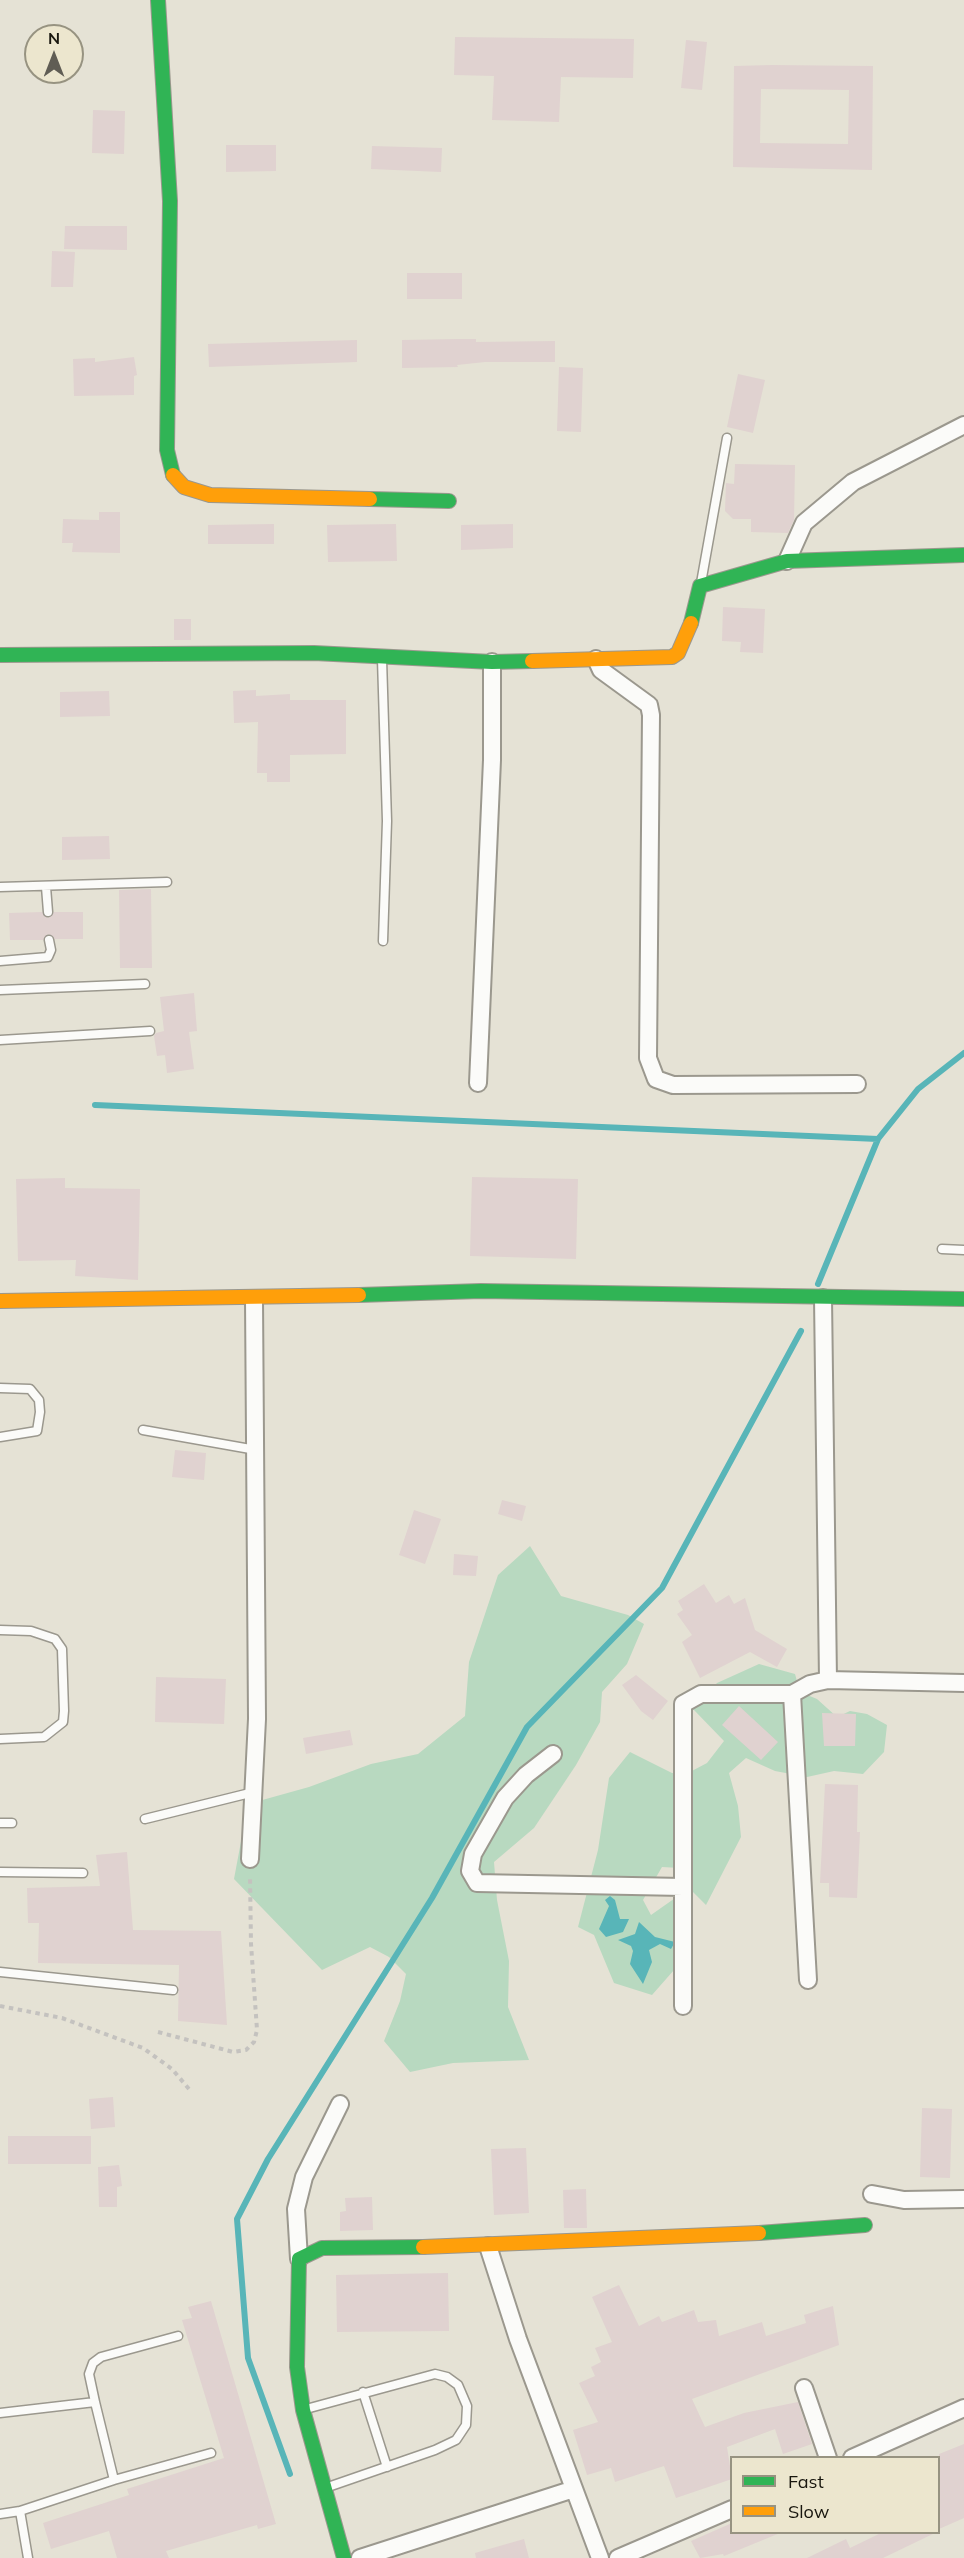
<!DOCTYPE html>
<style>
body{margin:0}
#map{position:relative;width:964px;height:2558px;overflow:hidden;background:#e5e2d5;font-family:Mulish,sans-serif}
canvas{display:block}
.legend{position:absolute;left:730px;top:2456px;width:210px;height:78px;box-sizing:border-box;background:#ece6ce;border:2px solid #979381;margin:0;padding:8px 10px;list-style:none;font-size:18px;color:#18160e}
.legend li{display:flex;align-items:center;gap:12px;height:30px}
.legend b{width:30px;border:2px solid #979381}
.north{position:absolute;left:24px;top:24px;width:60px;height:60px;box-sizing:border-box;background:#ece6ce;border:2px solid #979381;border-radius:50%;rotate:0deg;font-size:16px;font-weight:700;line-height:24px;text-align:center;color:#18160e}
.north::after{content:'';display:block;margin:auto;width:21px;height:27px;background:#605d54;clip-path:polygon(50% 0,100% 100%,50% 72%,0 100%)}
</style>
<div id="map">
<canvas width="964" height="2558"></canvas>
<ul class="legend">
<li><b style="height:8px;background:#30b455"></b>Fast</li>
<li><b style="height:8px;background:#ff9f0a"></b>Slow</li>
</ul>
<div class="north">N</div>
</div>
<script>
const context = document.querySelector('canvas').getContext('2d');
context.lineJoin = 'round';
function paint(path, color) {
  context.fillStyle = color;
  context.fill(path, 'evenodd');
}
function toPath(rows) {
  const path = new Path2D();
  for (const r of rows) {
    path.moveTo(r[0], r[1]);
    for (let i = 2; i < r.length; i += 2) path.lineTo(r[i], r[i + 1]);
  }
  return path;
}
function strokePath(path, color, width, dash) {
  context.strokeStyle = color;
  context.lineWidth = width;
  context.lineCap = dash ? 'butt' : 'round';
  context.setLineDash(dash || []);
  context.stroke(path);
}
paint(toPath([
 [530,1546,561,1596,628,1615,644,1624,627,1664,602,1692,600,1722,576,1765,534,1828,494,1862,497,1900,509,1961,508,2007,529,2060,453,2063,410,2072,384,2041,400,2001,406,1974,389,1957,370,1947,322,1970,234,1879,248,1804,309,1787,371,1764,418,1754,465,1716,469,1662,498,1575],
 [759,1664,795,1674,800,1692,817,1699,837,1717,850,1711,867,1714,887,1725,884,1752,863,1774,834,1771,807,1777,775,1771,746,1758,729,1773,738,1806,741,1837,706,1905,693,1892,680,1868,662,1867,643,1900,651,1915,678,1896,683,1935,674,1970,652,1995,614,1983,594,1935,578,1927,598,1850,609,1778,630,1752,672,1773,688,1773,707,1763,724,1741,693,1709,717,1683]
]), '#b8d9c0');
paint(toPath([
 [610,1896,615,1900,620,1919,629,1919,623,1932,606,1937,599,1929,609,1906,605,1900],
 [639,1922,655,1937,675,1942,671,1949,660,1944,649,1950,652,1962,643,1984,630,1964,633,1951,631,1946,618,1940,635,1934]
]), '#58b5b8');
strokePath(toPath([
 [95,1105,878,1139],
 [818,1284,878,1139,918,1089,964,1053],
 [290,2474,248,2358,237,2219,268,2159,432,1898,527,1727,662,1588,801,1331]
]), '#58b5b8', 6);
paint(toPath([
 [455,37,634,39,633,78,561,77,559,122,492,120,494,76,454,75],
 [686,40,707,42,702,90,681,88],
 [772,65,873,66,872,170,733,167,734,66],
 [761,89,849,90,848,144,760,143],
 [93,110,125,111,124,154,92,153],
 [226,145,276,145,276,171,226,172],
 [372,146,442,148,441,172,371,169],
 [65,226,127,226,127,250,64,249],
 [52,251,75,252,73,287,51,287],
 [407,273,462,273,462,299,407,299],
 [457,339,476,339,476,342,555,341,555,362,485,362,457,365,458,367,402,368,402,340],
 [357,340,357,362,209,367,208,344],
 [134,357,137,375,134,376,134,395,74,396,73,359,95,358,95,362],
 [559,367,583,368,581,432,557,431],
 [738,374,765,380,753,433,727,427],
 [735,464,795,465,794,520,788,533,751,532,751,519,733,519,725,511,726,483,734,484],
 [99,512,120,512,120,553,72,552,73,543,62,543,63,519,99,520],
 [274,524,274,544,208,544,208,525],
 [396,524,397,561,328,562,327,525],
 [513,524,513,548,461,550,461,525],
 [723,607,765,609,763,653,740,652,741,642,722,641],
 [174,619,191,619,191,640,174,640],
 [256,690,256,696,290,694,290,700,346,700,346,754,290,755,290,782,267,782,267,773,257,773,258,722,234,723,233,691],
 [109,691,110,716,60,717,60,692],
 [109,836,110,859,62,860,62,837],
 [151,889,152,968,120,968,119,890],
 [42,912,48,918,54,912,83,912,83,939,55,939,48,934,43,940,10,940,9,913],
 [194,993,197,1031,189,1032,194,1069,167,1073,165,1055,157,1056,154,1036,156,1033,164,1031,160,997],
 [472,1177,578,1179,576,1259,470,1256],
 [65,1178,65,1188,140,1189,138,1280,75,1276,76,1260,18,1261,16,1179],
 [175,1450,206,1453,204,1480,172,1477],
 [502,1500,526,1506,522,1521,498,1514],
 [414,1510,441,1519,425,1564,399,1555],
 [454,1554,478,1556,476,1576,453,1575],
 [704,1584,716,1603,729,1595,734,1604,745,1598,755,1630,787,1649,777,1667,750,1652,700,1678,682,1642,692,1635,677,1614,683,1610,678,1601],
 [636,1675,668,1701,653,1720,641,1711,622,1685],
 [156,1677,226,1679,224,1724,155,1722],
 [739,1706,778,1742,761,1760,722,1725],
 [822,1713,856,1714,855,1746,824,1746],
 [350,1730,353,1745,306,1754,303,1738],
 [825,1784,858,1785,857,1832,860,1832,857,1898,829,1897,829,1883,820,1883],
 [127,1852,133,1930,221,1931,227,2025,178,2021,179,1965,38,1963,39,1923,28,1923,27,1888,100,1886,96,1855],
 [113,2097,115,2127,91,2129,89,2099],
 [922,2108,952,2109,950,2178,920,2177],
 [8,2136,91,2136,91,2164,8,2164],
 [526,2148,529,2213,494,2215,491,2149],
 [119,2165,122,2186,117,2187,117,2207,99,2207,98,2167],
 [586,2189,587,2228,564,2228,563,2190],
 [372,2197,373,2230,340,2231,340,2212,346,2211,345,2198],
 [448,2273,449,2331,337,2332,336,2275],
 [619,2285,639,2326,659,2316,662,2322,694,2310,698,2322,716,2320,719,2336,762,2322,766,2336,806,2323,804,2315,833,2306,839,2345,692,2399,705,2427,744,2413,798,2402,812,2444,783,2454,775,2429,727,2447,732,2479,676,2498,664,2466,615,2482,611,2468,587,2475,573,2430,598,2422,579,2383,595,2376,591,2367,601,2362,595,2348,612,2342,592,2297],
 [211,2301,276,2524,258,2529,257,2525,166,2551,169,2558,117,2558,109,2531,51,2549,43,2523,129,2495,127,2489,224,2458,182,2320,192,2318,188,2307],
 [964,2444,964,2518,939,2529,939,2454],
 [732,2523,732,2532,780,2533,724,2556,723,2554,700,2558,691,2541],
 [883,2532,937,2532,883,2558,807,2558,846,2539,850,2548],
 [524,2539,529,2558,476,2558,475,2553]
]), '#e0d2d0');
const lane = toPath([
 [701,583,727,438],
 [382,659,387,821,383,941],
 [0,887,167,882],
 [46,887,48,912],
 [0,961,48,957,51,950,49,940],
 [0,990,145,984],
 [0,1040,150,1031],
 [942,1249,964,1250],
 [0,1388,30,1389,39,1400,40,1412,37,1431,0,1437],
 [143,1430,256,1450],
 [0,1630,31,1631,55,1639,62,1649,64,1711,63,1722,44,1737,0,1739],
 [145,1819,254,1792],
 [0,1823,12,1823],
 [0,1872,83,1873],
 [0,1972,173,1990],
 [363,2392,387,2467],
 [95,2402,89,2374,93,2363,101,2357,178,2336],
 [306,2409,435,2374,447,2377,458,2385,467,2406,466,2425,456,2440,435,2450,328,2487],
 [0,2413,95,2402,114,2480,20,2511,0,2514],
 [114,2480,211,2453],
 [20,2511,28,2558]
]);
const street = toPath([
 [787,561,804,523,853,482,964,425],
 [596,659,601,670,649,705,651,715,648,1058,656,1079,673,1085,857,1084],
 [478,1083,492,760,492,662],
 [823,1298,828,1680],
 [553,1754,526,1775,505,1798,473,1854,470,1871,477,1883,683,1887],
 [250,1859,257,1719,254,1299],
 [808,1980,792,1694,810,1684,828,1680,964,1683],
 [683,2006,683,1704,701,1694,792,1694],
 [872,2194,904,2200,964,2199],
 [488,2246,518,2339,600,2558],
 [299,2259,296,2209,304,2177,340,2104],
 [804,2388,828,2458],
 [852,2458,964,2408],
 [360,2558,574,2489],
 [618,2558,732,2509]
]);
const fast = toPath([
 [158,0,170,201,167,450,173,475],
 [370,499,449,501],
 [691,623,700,586,787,561,964,555],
 [0,655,314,653,492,662,532,661],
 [359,1295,481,1291,964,1299],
 [759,2233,865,2225],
 [344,2558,303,2410,297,2367,299,2259,322,2248,423,2247]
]);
const slow = toPath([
 [173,475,184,487,210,495,370,499],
 [532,661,672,657,678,653,691,623],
 [0,1301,359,1295],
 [423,2247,759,2233]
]);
strokePath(lane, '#9b988e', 11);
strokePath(street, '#9b988e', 20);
strokePath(fast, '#9b988e', 16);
strokePath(slow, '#9b988e', 16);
strokePath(toPath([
 [0,2006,62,2018,143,2048,172,2069,189,2089],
 [158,2032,233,2052,246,2050,254,2042,257,2030,251,1944,250,1875]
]), '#c4c2bf', 4, [4.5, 4.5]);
strokePath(lane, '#fbfbf9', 8);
strokePath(street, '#fbfbf9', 16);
strokePath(fast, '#30b455', 14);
strokePath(slow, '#ff9f0a', 14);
</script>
